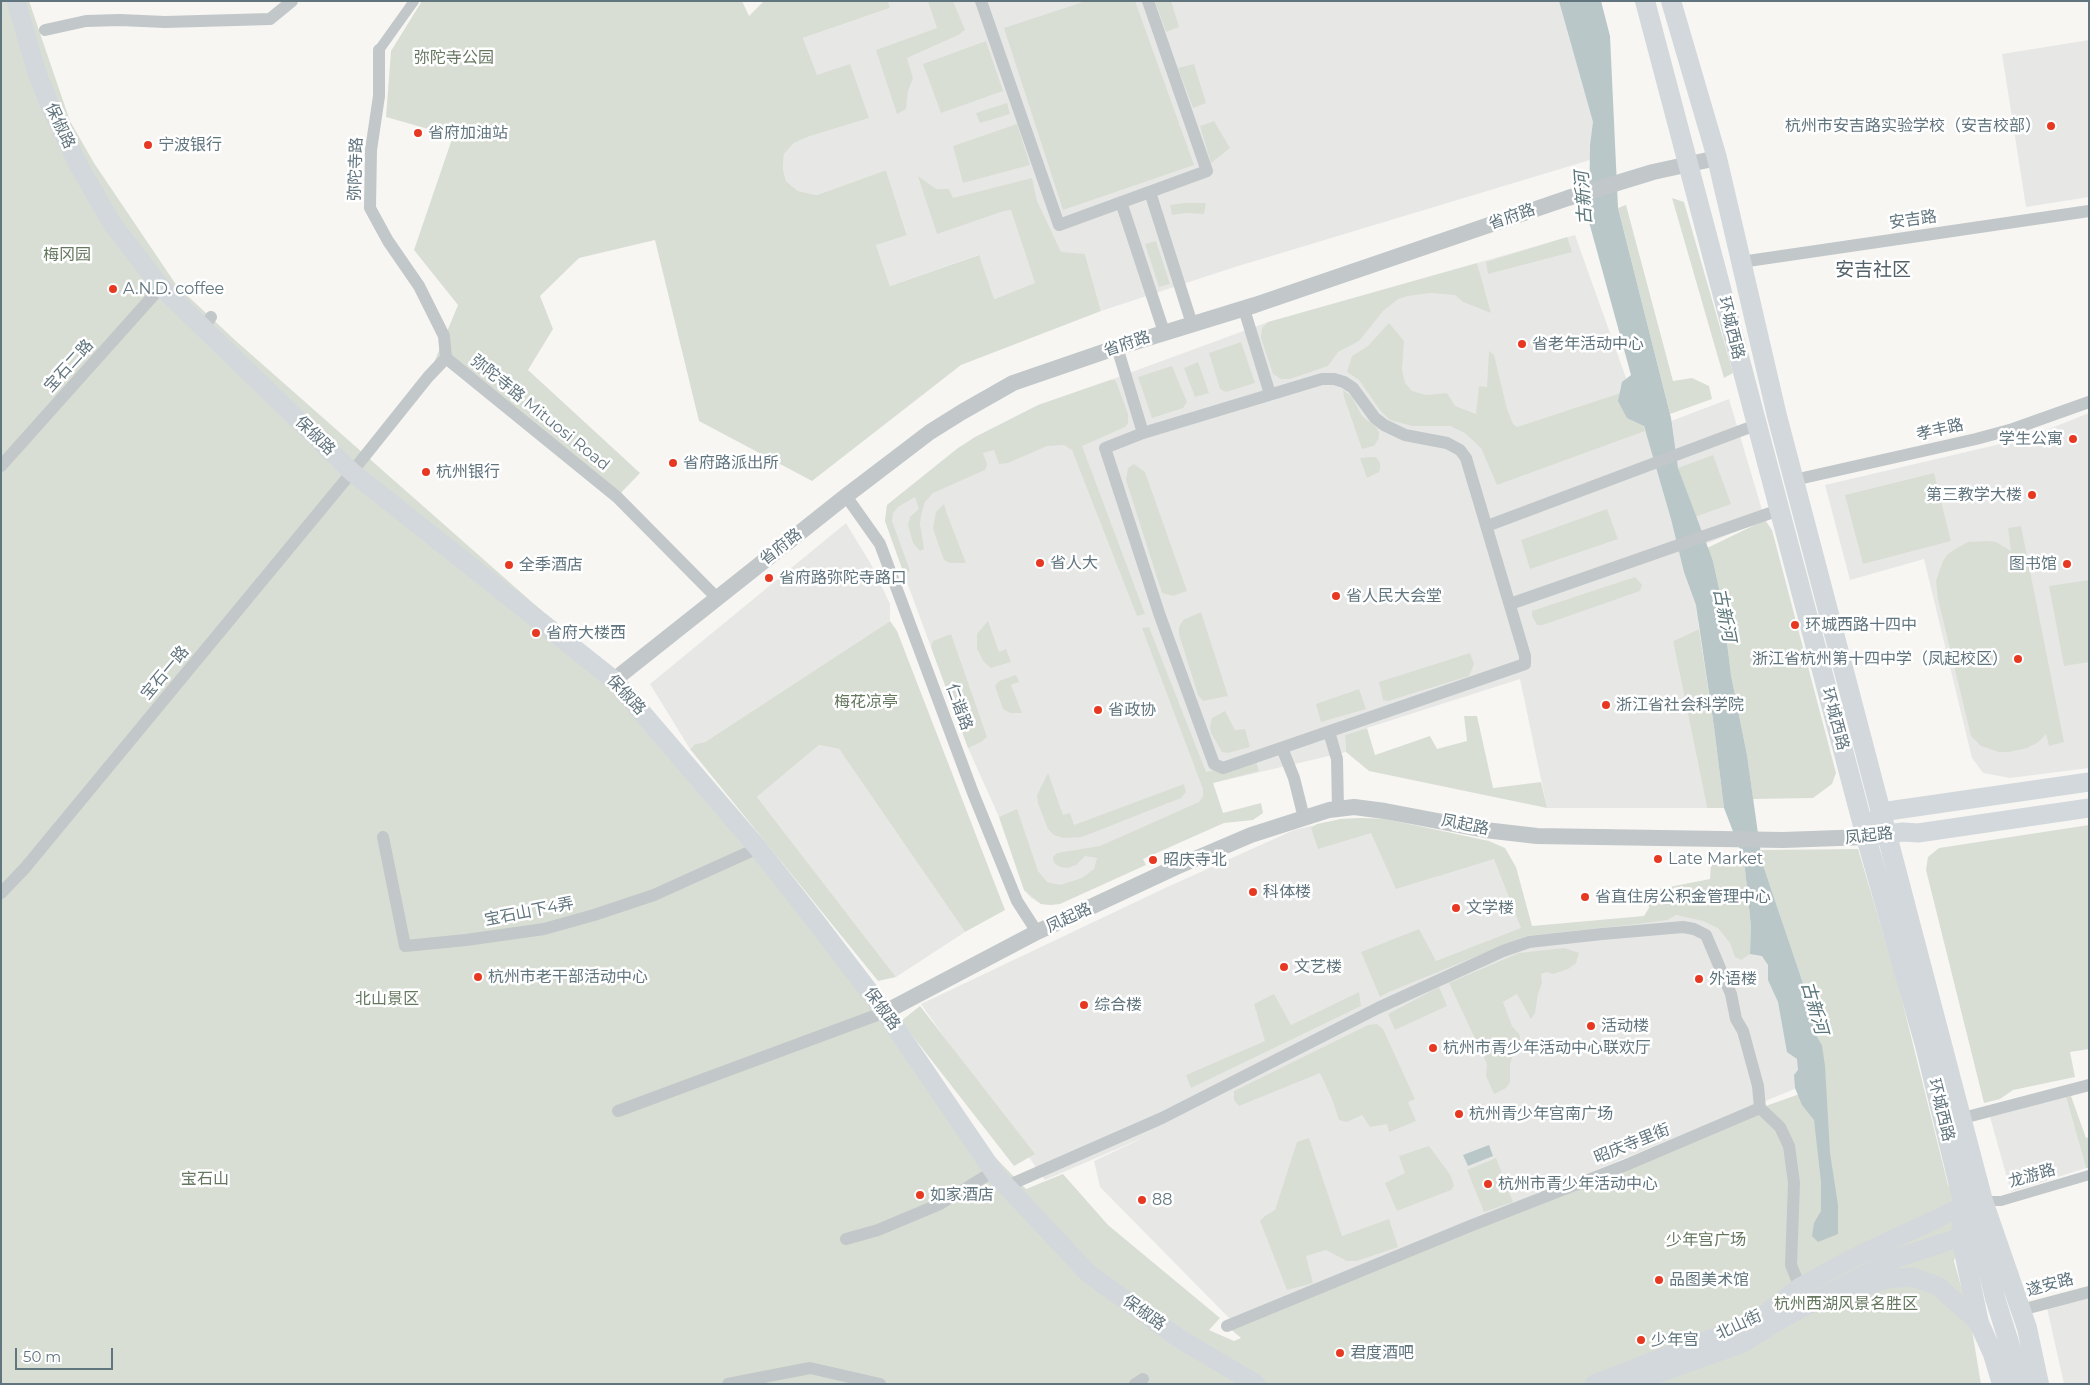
<!DOCTYPE html>
<meta charset="utf-8">
<style>
body{margin:0}
#map{position:relative;width:2090px;height:1385px;overflow:hidden;background:#f7f6f3;font-family:Montserrat,sans-serif}
canvas{display:block}
.frame{position:absolute;inset:0;border:2px solid #61757f;pointer-events:none}
.scale{position:absolute;left:15px;top:1348px;width:98px;height:22px;box-sizing:border-box;border:2px solid #61757f;border-top:0;padding-left:6px;font-size:15px;line-height:18px;white-space:nowrap;color:#61757f;-webkit-text-stroke:4px #fff;paint-order:stroke}
</style>
<div id="map">
<canvas width="2090" height="1385"></canvas>
<div class="frame"></div>
<div class="scale">50 m</div>
</div>
<script>
const context = document.querySelector('canvas').getContext('2d');
context.lineJoin = 'round';
function paint(path, color) {
  context.fillStyle = color;
  context.fill(path, 'evenodd');
}
function toPath(rows) {
  const path = new Path2D();
  for (const r of rows) {
    path.moveTo(r[0], r[1]);
    for (let i = 2; i < r.length; i += 2) path.lineTo(r[i], r[i + 1]);
  }
  return path;
}
function strokePath(path, color, width, dash) {
  context.strokeStyle = color;
  context.lineWidth = width;
  context.lineCap = dash ? 'butt' : 'round';
  context.setLineDash(dash || []);
  context.stroke(path);
}
function drawText(font, color, halo, rows, align = 'center') {
  context.font = font + ' Montserrat,"Noto Sans SC",sans-serif';
  context.lineWidth = 5;
  context.setLineDash([]);
  context.textBaseline = 'middle';
  context.strokeStyle = halo;
  context.fillStyle = color;
  for (const [text, x, y, turn = 0] of rows) {
    context.save();
    context.translate(x, y);
    context.rotate((+turn || 0) * Math.PI / 180);
    context.textAlign = isNaN(turn) ? turn : align;
    if (halo) context.strokeText(text, 0, 0);
    context.fillText(text, 0, 0);
    context.restore();
  }
}
paint(toPath([
 [888,1,1571,1,1600,123,1590,160,1235,267,1101,311,1085,254,1064,273,993,299,978,255,890,286,876,245,907,234,886,170,817,195,798,191,786,181,783,169,784,154,794,143,810,136,817,76,803,38,890,8],
 [2089,40,2089,197,2026,207,2002,54],
 [1575,235,1645,431,1729,399,1765,520,1686,552,1706,619,1698,621,1699,629,1673,641,1707,808,1547,808,1520,679,1345,735,1346,752,1213,783,1223,813,1051,905,1041,904,1031,898,1024,890,999,817,968,748,904,574,885,521,887,505,958,448,1085,403,1110,380,1268,322,1469,275,1487,305,1477,263],
 [2089,413,2089,768,2010,778,1983,773,1972,758,1924,559,1850,580,1825,485,2026,438],
 [846,523,872,566,890,604,890,621,705,742,695,744,690,749,650,684],
 [819,745,839,749,965,932,896,977,757,797],
 [1361,818,1386,819,1500,850,1530,931,1655,917,1684,909,1758,918,1807,1084,1230,1319,1100,1187,1094,1161,1147,1136,1045,1180,921,1004,1165,888,1294,830,1341,819],
 [2066,1097,2086,1168,2011,1192,1990,1117],
 [2089,1298,2089,1384,2064,1384,2047,1308]
]), '#e7e8e6');
paint(toPath([
 [1,1,29,1,70,121,94,163,177,286,236,341,601,663,990,1152,1026,1189,1063,1174,1108,1225,1220,1318,1209,1330,1234,1341,1241,1338,1227,1326,1760,1108,1825,1085,1822,1045,1815,1033,1806,992,1762,862,1760,850,1858,849,1897,980,1948,1185,1964,1206,1961,1237,1954,1261,1970,1318,1981,1384,1,1384],
 [422,1,742,1,749,16,764,1,888,1,890,8,803,38,817,75,850,64,869,118,810,136,794,143,784,154,783,169,786,181,798,191,817,195,886,170,907,235,876,245,890,286,979,255,994,299,1035,283,1011,210,1004,211,937,234,918,176,936,189,949,189,953,198,1032,178,1037,201,1061,252,1085,254,1101,311,961,365,812,481,699,421,655,240,579,258,540,296,553,329,528,370,640,473,617,497,447,359,428,377,458,305,414,250,453,136,386,117,391,51],
 [928,1,953,1,965,30,958,35,907,58,913,78,908,91,906,109,897,114,876,50,937,28],
 [1086,1,1135,1,1194,165,1063,210,1004,28],
 [1155,1,1171,1,1179,27,1166,32],
 [986,41,1003,91,941,113,923,64],
 [1194,64,1206,103,1193,108,1178,68],
 [1007,103,1010,114,980,123,976,113],
 [1214,121,1230,148,1211,163,1200,126],
 [1017,124,1030,165,963,183,953,146],
 [1672,198,1684,202,1733,373,1724,378],
 [1184,203,1206,203,1204,214,1186,213,1172,215,1170,205],
 [1626,205,1673,381,1692,378,1709,386,1712,399,1670,414,1618,208],
 [1567,237,1572,252,1488,274,1486,262],
 [1156,241,1170,284,1159,287,1145,244],
 [1477,263,1491,313,1463,302,1455,295,1430,293,1408,296,1398,299,1383,311,1359,341,1338,352,1328,366,1290,379,1281,379,1273,374,1261,338,1262,328,1268,322],
 [1389,323,1404,341,1402,370,1405,383,1412,391,1426,395,1447,393,1455,406,1476,414,1479,386,1487,387,1489,351,1494,355,1507,409,1513,424,1517,427,1630,390,1634,392,1645,431,1497,485,1481,448,1465,433,1450,426,1412,426,1390,420,1380,410,1359,380,1347,372,1352,356,1368,346],
 [1241,342,1255,383,1226,392,1220,389,1209,353],
 [1198,362,1209,393,1195,397,1184,368],
 [1172,366,1187,402,1183,408,1152,418,1138,377],
 [1110,380,1115,380,1117,384,1128,414,1128,423,1125,427,1082,446,1145,614,1137,616,1072,450,1064,445,1047,446,1008,463,999,464,994,450,983,453,987,464,985,470,933,493,925,502,921,515,920,524,924,549,920,551,913,543,908,525,910,517,919,509,915,497,898,507,893,513,892,521,910,571,904,574,885,521,887,505,958,448,975,437,1038,405],
 [1343,390,1352,397,1362,416,1376,427,1379,432,1379,438,1374,446,1362,449,1344,397],
 [1713,455,1731,504,1695,517,1678,468],
 [1370,457,1376,457,1380,463,1380,468,1379,472,1367,478,1360,458],
 [1134,464,1145,472,1187,591,1173,596,1162,593,1126,480,1128,468],
 [1934,473,1951,541,1863,564,1845,495],
 [944,504,947,514,966,563,950,563,944,560,935,535,933,528,936,512],
 [1607,509,1618,539,1530,569,1521,540],
 [1765,520,1772,530,1836,773,1832,784,1813,798,1753,799,1747,755,1731,675,1722,602,1713,561,1707,548],
 [2021,526,2064,742,2049,746,2046,734,2037,743,2027,748,2009,752,1999,752,1981,746,1971,736,1938,599,1936,581,1943,561,1948,554,1957,548,1968,542,1987,541,1996,542,2011,551,2008,528],
 [1635,577,1642,585,1640,591,1543,625,1537,625,1532,616,1532,611],
 [2089,580,2089,662,2064,666,2049,586],
 [1201,612,1228,696,1203,701,1198,695,1179,634,1179,627,1183,620],
 [890,621,897,631,1005,910,965,932,839,749,819,745,757,797,896,977,878,981,690,749,695,744,705,742],
 [988,621,999,652,1006,649,1011,662,991,668,984,662,977,649,977,634],
 [1149,627,1206,772,1256,761,1259,771,1213,783,1223,813,1261,803,1263,813,1253,820,1224,823,1143,859,1146,865,1060,904,1051,905,1041,904,1024,890,999,817,1017,809,1038,871,1047,882,1060,885,1082,878,1094,869,1097,858,1085,856,1076,865,1068,868,1060,867,1054,863,1053,857,1057,853,1100,846,1199,802,1203,796,1203,789,1142,628],
 [1699,629,1714,727,1724,808,1707,808,1673,641],
 [951,634,987,737,981,742,968,748,931,647,933,641],
 [1470,653,1474,664,1469,676,1388,701,1383,700,1379,682],
 [1016,675,1019,682,1011,685,1022,713,1010,713,1003,709,995,686,999,681],
 [1359,689,1366,709,1321,722,1316,704],
 [1225,711,1235,730,1245,729,1250,747,1228,753,1222,752,1211,733,1210,727,1212,718],
 [1464,716,1477,716,1493,788,1541,782,1547,808,1369,771,1346,752,1345,735,1367,728,1375,755,1430,736,1437,749,1467,741],
 [1048,773,1063,815,1070,813,1074,825,1184,784,1186,792,1181,798,1082,837,1063,838,1054,835,1048,829,1038,803,1037,795],
 [1361,818,1386,819,1489,841,1505,848,1516,867,1532,926,1644,916,1649,908,1649,891,1710,879,1711,862,1744,860,1751,926,1750,954,1741,960,1735,957,1730,943,1718,928,1703,921,1676,915,1667,920,1646,923,1526,936,1389,992,1380,997,1361,952,1419,929,1436,961,1521,928,1494,859,1396,889,1371,833,1318,849,1311,828,1317,824,1341,819],
 [2089,825,2089,1049,2070,1052,2075,1077,2013,1090,2000,1099,1984,1103,1926,870,1928,857,1939,848],
 [1564,948,1579,953,1576,963,1568,969,1553,974,1547,972,1541,974,1542,983,1538,994,1535,1013,1531,1019,1517,994,1503,1002,1512,1026,1520,1035,1520,1047,1513,1055,1510,1064,1510,1082,1506,1088,1494,1094,1486,1076,1487,1064,1449,983,1519,953],
 [1439,987,1447,1006,1395,1030,1388,1014],
 [1359,992,1361,1006,1191,1088,1186,1075,1265,1041,1254,1004,1274,994,1291,1025],
 [920,1006,1035,1154,1014,1166,901,1021],
 [1377,1024,1383,1029,1415,1099,1408,1102,1416,1121,1389,1132,1387,1124,1370,1127,1362,1115,1347,1122,1339,1120,1332,1099,1320,1073,1239,1106,1234,1100,1234,1091,1368,1025],
 [2071,1096,2086,1138,2089,1137,2089,1168,2086,1168,2066,1097],
 [1309,1138,1342,1236,1389,1219,1398,1247,1357,1261,1347,1261,1326,1250,1306,1256,1313,1283,1287,1290,1260,1221,1265,1216,1275,1210,1297,1142],
 [1429,1146,1451,1176,1454,1186,1451,1190,1397,1211,1385,1183,1405,1173,1399,1156],
 [1496,1158,1513,1202,1484,1212,1467,1170]
]), '#d9ded4');
paint(toPath([
 [1559,1,1601,1,1610,36,1618,208,1671,418,1678,468,1713,561,1722,602,1731,675,1747,755,1762,862,1806,992,1815,1033,1822,1045,1825,1066,1830,1153,1838,1205,1838,1234,1818,1242,1812,1236,1814,1223,1821,1211,1821,1182,1814,1120,1802,1105,1795,1088,1794,1075,1798,1070,1797,1059,1787,1052,1778,1002,1768,980,1768,965,1762,956,1750,954,1751,926,1744,860,1724,808,1714,727,1696,605,1684,572,1671,519,1644,426,1627,418,1618,401,1622,382,1631,375,1589,222,1590,145,1593,122],
 [1489,1145,1493,1156,1468,1166,1463,1155]
]), '#b9c7c9');
strokePath(toPath([
 [379,50,414,1],
 [1983,1201,2001,1201,2089,1175]
]), '#c2c7c9', 10);
strokePath(toPath([
 [981,1,1059,225,1207,171,1148,1],
 [45,30,86,21,120,20,165,22,270,19,292,1],
 [379,50,379,96,371,150,370,208,388,241,419,286,444,336,446,358],
 [1150,192,1192,324],
 [1121,202,1164,332],
 [1741,262,2089,211],
 [1244,309,1270,394],
 [203,329,211,317],
 [1117,347,1143,433],
 [1322,379,1334,379,1344,382,1353,388,1375,418,1384,425,1405,435,1447,443,1460,450,1466,458,1525,656,1525,664,1223,768,1214,764,1160,616,1105,448,1143,433,1322,379],
 [1,466,161,287],
 [1794,480,1976,439,2013,429,2089,402],
 [846,496,880,544,973,793,1017,901,1037,932],
 [1487,526,1756,425],
 [1510,604,1779,510],
 [1329,732,1337,759,1338,809],
 [1282,748,1294,778,1304,818],
 [383,837,405,946,466,940,544,929,594,915,654,895,758,848],
 [1,893,25,868,352,472,428,377,446,358,617,497,717,598],
 [618,1111,885,1012],
 [1963,1118,2089,1085],
 [1007,1186,1162,1118,1378,1008,1503,951,1529,942,1602,934,1683,927,1694,929,1706,935,1731,994,1736,1019,1743,1031,1758,1086,1760,1108],
 [846,1239,878,1230,940,1204,994,1171],
 [2021,1310,2089,1292],
 [1227,1326,1470,1226,1626,1165,1760,1108,1780,1127,1789,1146,1794,1183,1791,1265,1800,1287],
 [728,1384,810,1368,880,1384],
 [1135,1384,1143,1379]
]), '#c2c7c9', 12);
strokePath(toPath([
 [614,680,846,496,930,432,962,412,1013,383,1112,349,1255,305,1568,198,1653,172,1717,158],
 [885,1012,1037,932,1176,867,1251,835,1329,810,1354,807,1385,811,1485,830,1537,836,1783,840,1866,837]
]), '#c2c7c9', 16);
strokePath(toPath([
 [16,1,37,73,51,108,79,166,113,225,161,287,352,472,614,680,758,848,810,914,885,1012,996,1175,1089,1274,1180,1339,1256,1384],
 [1872,836,1903,832,1918,833,2089,808],
 [1866,837,1881,812,2089,782],
 [1858,1289,1887,1279,1912,1277,1938,1286,1979,1323],
 [1594,1384,1739,1328,1765,1314,1800,1287,1853,1258,1964,1206,1977,1203],
 [1629,1384,1743,1343,1785,1317,1894,1259,1961,1237]
]), '#d2d8db', 19);
strokePath(toPath([
 [1645,1,1866,837,1925,1045,1964,1206,1961,1237,1979,1323,1993,1354,2002,1384],
 [1671,1,1717,158,1777,416,1983,1201,2027,1328,2039,1384],
 [1983,1208,1980,1236,1995,1298,2022,1384]
]), '#d2d8db', 20);
for (const [x, y, r, color] of [
 [2051,126,5,"#e73922"],
 [418,133,5,"#e73922"],
 [148,145,5,"#e73922"],
 [113,289,5,"#e73922"],
 [1522,344,5,"#e73922"],
 [2073,439,5,"#e73922"],
 [673,463,5,"#e73922"],
 [426,472,5,"#e73922"],
 [2032,495,5,"#e73922"],
 [1040,563,5,"#e73922"],
 [2067,564,5,"#e73922"],
 [509,565,5,"#e73922"],
 [769,578,5,"#e73922"],
 [1336,596,5,"#e73922"],
 [1795,625,5,"#e73922"],
 [536,633,5,"#e73922"],
 [2018,659,5,"#e73922"],
 [1606,705,5,"#e73922"],
 [1098,710,5,"#e73922"],
 [1658,859,5,"#e73922"],
 [1153,860,5,"#e73922"],
 [1253,892,5,"#e73922"],
 [1585,897,5,"#e73922"],
 [1456,908,5,"#e73922"],
 [1284,967,5,"#e73922"],
 [478,977,5,"#e73922"],
 [1699,979,5,"#e73922"],
 [1084,1005,5,"#e73922"],
 [1591,1026,5,"#e73922"],
 [1433,1048,5,"#e73922"],
 [1459,1114,5,"#e73922"],
 [1488,1184,5,"#e73922"],
 [920,1195,5,"#e73922"],
 [1142,1200,5,"#e73922"],
 [1659,1280,5,"#e73922"],
 [1641,1340,5,"#e73922"],
 [1340,1353,5,"#e73922"]
]) {
  const dot = new Path2D();
  dot.arc(x, y, r, 0, 2 * Math.PI);
  context.fillStyle = color;
  context.fill(dot);
  strokePath(dot, '#fff', 2);
}
drawText('16px', '#667760', '#fff', [
 ["弥陀寺公园",454,58],
 ["梅冈园",67,255],
 ["梅花凉亭",866,702],
 ["北山景区",387,999],
 ["宝石山",205,1179],
 ["少年宫广场",1706,1240],
 ["杭州西湖风景名胜区",1846,1304]
]);
drawText('16px', '#61757f', '#fff', [
 ["保俶路",60,126,65],
 ["弥陀寺路",356,169,-88],
 ["省府路",1512,217,-19],
 ["安吉路",1913,220,-8],
 ["环城西路",1731,328,76],
 ["省府路",1127,344,-18],
 ["宝石二路",69,366,-48],
 ["弥陀寺路 Mituosi Road",540,413,39],
 ["孝丰路",1940,430,-13],
 ["保俶路",315,436,44],
 ["省府路",781,547,-38],
 ["宝石一路",165,673,-50],
 ["保俶路",626,695,47],
 ["仁谐路",959,707,70],
 ["环城西路",1835,719,75],
 ["凤起路",1465,825,11],
 ["凤起路",1869,836,-6],
 ["宝石山下4弄",529,912,-11],
 ["凤起路",1069,918,-25],
 ["保俶路",882,1009,54],
 ["环城西路",1941,1110,76],
 ["昭庆寺里街",1632,1144,-22],
 ["龙游路",2032,1176,-16],
 ["遂安路",2050,1285,-15],
 ["保俶路",1144,1313,35],
 ["北山街",1739,1325,-25]
]);
drawText('16px', '#61757f', '#fff', [
 ["杭州市安吉路实验学校（安吉校部）",2041,126,"right"],
 ["省府加油站",428,133],
 ["宁波银行",158,145],
 ["A.N.D. coffee",123,289],
 ["省老年活动中心",1532,344],
 ["学生公寓",2063,439,"right"],
 ["省府路派出所",683,463],
 ["杭州银行",436,472],
 ["第三教学大楼",2022,495,"right"],
 ["省人大",1050,563],
 ["图书馆",2057,564,"right"],
 ["全季酒店",519,565],
 ["省府路弥陀寺路口",779,578],
 ["省人民大会堂",1346,596],
 ["环城西路十四中",1805,625],
 ["省府大楼西",546,633],
 ["浙江省杭州第十四中学（凤起校区）",2008,659,"right"],
 ["浙江省社会科学院",1616,705],
 ["省政协",1108,710],
 ["Late Market",1668,859],
 ["昭庆寺北",1163,860],
 ["科体楼",1263,892],
 ["省直住房公积金管理中心",1595,897],
 ["文学楼",1466,908],
 ["文艺楼",1294,967],
 ["杭州市老干部活动中心",488,977],
 ["外语楼",1709,979],
 ["综合楼",1094,1005],
 ["活动楼",1601,1026],
 ["杭州市青少年活动中心联欢厅",1443,1048],
 ["杭州青少年宫南广场",1469,1114],
 ["杭州市青少年活动中心",1498,1184],
 ["如家酒店",930,1195],
 ["88",1152,1200],
 ["品图美术馆",1669,1280],
 ["少年宫",1651,1340],
 ["君度酒吧",1350,1353]
], 'left');
drawText('italic 18px', '#5b767a', '#fff', [
 ["古新河",1584,198,-94],
 ["古新河",1724,615,79],
 ["古新河",1814,1008,74]
]);
drawText('19px', '#53626a', '#fff', [
 ["安吉社区",1873,270]
]);
</script>
